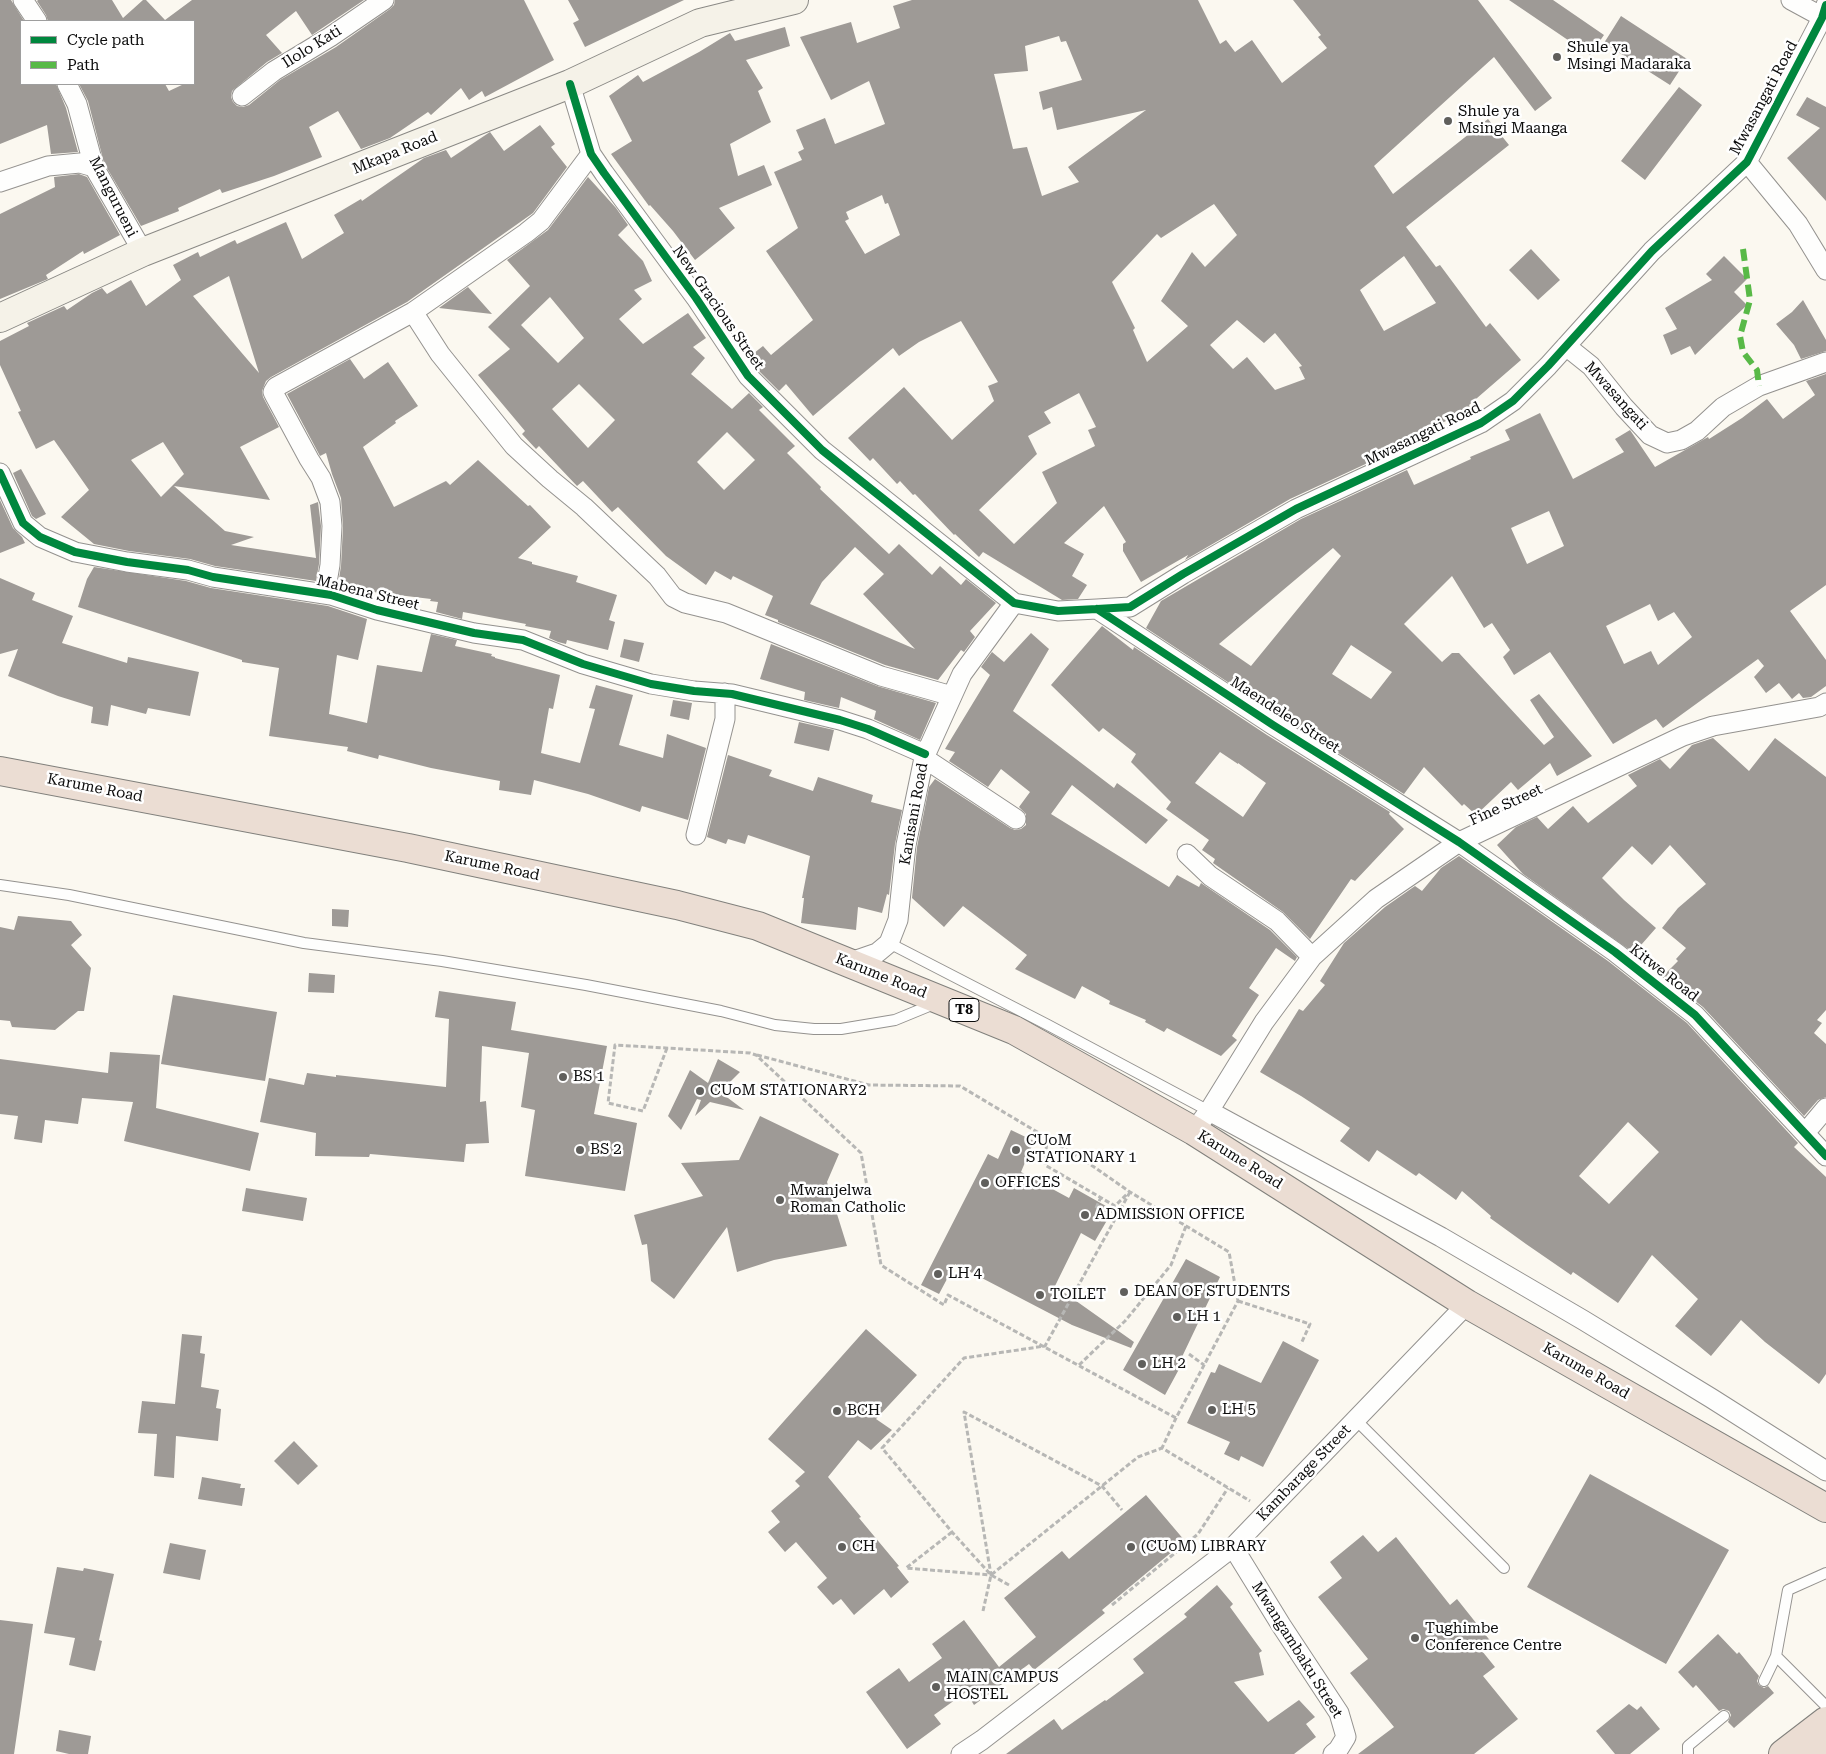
<!DOCTYPE html>
<style>
body{margin:0}
#map{position:relative;width:1826px;height:1754px;overflow:hidden;background:#fbf8f0;font-family:"Roboto Serif",serif}
canvas{display:block}
.legend{position:absolute;left:20px;top:20px;width:175px;height:65px;box-sizing:border-box;background:#fff;border:1px solid #9e9e9e;margin:0;padding:6px 9px;list-style:none;font-size:15px;color:#0c0c0c}
.legend li{display:flex;align-items:center;gap:10px;height:25px}
.legend b{width:25px;border:1px solid #9e9e9e}
</style>
<div id="map">
<canvas width="1826" height="1754"></canvas>
<ul class="legend">
<li><b style="height:6px;background:#00873e"></b>Cycle path</li>
<li><b style="height:6px;background:#58b947"></b>Path</li>
</ul>
</div>
<script>
const context = document.querySelector('canvas').getContext('2d');
context.lineJoin = 'round';
function paint(path, color) {
  context.fillStyle = color;
  context.fill(path, 'evenodd');
}
function toPath(rows) {
  const path = new Path2D();
  for (const r of rows) {
    path.moveTo(r[0], r[1]);
    for (let i = 2; i < r.length; i += 2) path.lineTo(r[i], r[i + 1]);
  }
  return path;
}
function strokePath(path, color, width, dash) {
  context.strokeStyle = color;
  context.lineWidth = width;
  context.lineCap = dash ? 'butt' : 'round';
  context.setLineDash(dash || []);
  context.stroke(path);
}
function drawText(font, color, halo, rows, align = 'center') {
  context.font = font + ' "Roboto Serif",serif';
  context.lineWidth = 5;
  context.setLineDash([]);
  context.textBaseline = 'middle';
  context.strokeStyle = halo;
  context.fillStyle = color;
  for (const [text, x, y, turn = 0] of rows) {
    context.save();
    context.translate(x, y);
    context.rotate((+turn || 0) * Math.PI / 180);
    context.textAlign = isNaN(turn) ? turn : align;
    if (halo) context.strokeText(text, 0, 0);
    context.fillText(text, 0, 0);
    context.restore();
  }
}
paint(toPath([
 [0,0,11,0,24,21,21,21,21,84,56,84,66,108,78,152,51,154,47,125,0,144],
 [38,0,112,0,123,18,143,0,146,0,165,20,192,0,364,0,312,35,296,11,266,35,282,53,267,62,232,91,231,97,233,102,237,106,243,107,249,105,280,80,336,47,390,9,394,5,395,0,524,0,554,60,485,97,482,91,469,100,461,88,431,115,428,112,390,138,361,149,338,111,309,127,322,157,274,176,222,193,220,189,178,208,179,211,141,226,104,163,88,101,79,84,165,84,169,91,184,84,194,84,194,21,48,21,46,15,37,1],
 [568,0,684,0,585,47,573,23,579,20],
 [912,0,1198,0,1220,44,1226,40,1235,52,1252,40,1282,83,1327,48,1318,37,1321,35,1293,0,1478,0,1552,98,1535,111,1494,57,1374,166,1393,194,1488,119,1509,145,1406,227,1436,267,1440,265,1486,327,1490,323,1521,360,1469,405,1471,409,1396,445,1398,449,1290,499,1185,560,1188,555,1141,582,1123,551,1123,544,1126,542,1104,506,1064,543,1084,554,1072,576,1087,585,1078,599,1062,600,983,552,979,557,955,534,954,535,915,494,913,495,900,481,897,484,873,458,870,461,848,438,904,387,952,440,994,401,988,386,998,382,961,321,919,342,899,356,893,348,813,416,786,384,779,391,759,371,749,357,763,346,771,355,813,320,766,251,798,228,774,172,802,160,798,152,804,149,796,130,825,118,835,144,885,124,869,81,831,100,800,37,851,22,857,43,900,28,893,6],
 [1059,36,1061,42,1066,41,1082,80,1039,92,1043,110,1052,107,1057,130,1146,110,1068,167,1079,182,1042,196,1027,147,1013,149,994,74,1028,71,1025,46],
 [882,195,885,204,888,203,900,235,865,254,845,221,849,219,846,212],
 [1214,204,1237,235,1205,267,1192,252,1161,301,1188,326,1147,362,1133,330,1135,328,1112,282,1157,234,1161,238],
 [1404,256,1436,303,1384,331,1360,290],
 [1237,320,1264,343,1275,333,1302,366,1299,367,1305,379,1275,390,1247,357,1233,369,1210,345],
 [1079,393,1096,427,1088,430,1095,446,1042,472,1057,503,1014,544,979,510,1037,454,1028,436,1051,423,1044,412],
 [1509,0,1553,0,1604,35,1590,55],
 [1621,16,1687,59,1670,85,1604,43],
 [785,27,790,46,746,60,763,88,758,91,771,122,730,144,738,176,764,165,772,185,719,208,735,228,695,260,673,231,650,205,649,206,611,154,632,141,609,96,638,75,643,82,699,52,730,33,735,41],
 [1679,87,1702,105,1645,180,1621,161],
 [1807,97,1826,107,1826,201,1787,158,1820,128,1796,115],
 [540,125,555,144,551,147,567,167,533,213,407,302,271,377,266,381,262,391,263,397,279,427,240,447,270,500,174,486,225,531,254,537,231,545,316,558,310,505,318,502,321,526,319,564,316,581,215,566,190,559,129,551,94,544,61,517,89,490,54,440,36,449,18,412,21,411,0,365,0,341,29,326,27,323,64,306,67,310,92,293,102,288,107,294,131,280,146,306,181,280,173,265,198,252,200,257,235,240,237,244,286,222,302,259,344,233,334,215,361,199,362,201,424,158,446,150,451,158,490,132,504,151],
 [229,276,259,373,193,296],
 [163,442,184,474,161,497,131,460],
 [79,174,87,177,120,235,84,254,83,251,46,275,48,279,0,299,0,214,55,187,54,177],
 [588,177,616,208,628,225,618,235,643,261,652,281,634,290,642,299,619,319,643,344,688,313,706,338,693,347,705,358,691,374,732,409,749,393,763,407,759,410,795,446,787,453,821,487,820,489,889,554,899,544,932,575,940,566,961,585,966,579,996,603,970,631,975,637,964,652,961,650,938,680,885,665,778,622,778,620,765,615,773,596,733,576,731,580,715,571,706,585,666,556,618,507,612,512,583,481,577,486,539,446,536,449,522,434,525,431,478,375,510,349,488,327,530,286,507,260,548,230],
 [550,297,584,338,558,363,521,325],
 [579,384,615,420,588,448,552,409],
 [727,432,755,460,724,490,697,462],
 [855,547,884,574,863,594,915,649,810,604,822,582],
 [1531,249,1560,280,1538,300,1509,270],
 [1724,256,1747,279,1734,292,1747,305,1695,355,1690,346,1671,355,1663,335,1677,329,1665,308,1712,280,1706,274],
 [468,287,492,314,439,308],
 [1803,300,1826,340,1826,351,1801,359,1794,345,1776,324,1792,312],
 [350,359,364,379,388,362,418,406,395,421,396,423,363,447,394,507,446,481,450,485,478,460,528,506,530,505,551,527,518,558,532,562,532,564,578,576,576,582,617,595,609,620,615,622,608,650,567,640,566,644,558,642,549,638,551,631,525,626,526,624,463,612,462,619,436,612,438,602,430,601,431,599,373,592,372,597,338,585,341,566,343,527,341,498,332,474,326,453,320,456,287,394],
 [1826,374,1826,585,1790,611,1826,660,1826,686,1811,697,1803,698,1799,693,1792,699,1779,683,1766,693,1754,677,1764,666,1758,659,1663,728,1656,719,1613,744,1550,652,1514,675,1503,657,1510,650,1492,623,1484,628,1452,576,1404,624,1442,662,1452,653,1459,653,1544,745,1554,737,1530,700,1539,694,1592,756,1557,776,1550,763,1518,790,1511,782,1476,815,1464,804,1462,806,1424,767,1404,794,1279,716,1146,628,1161,601,1301,519,1407,470,1414,485,1471,459,1470,457,1510,440,1505,430,1540,413,1573,479,1624,452,1615,439,1630,430,1655,467,1708,437,1709,439,1742,418,1767,399,1783,419,1815,395,1806,381],
 [1549,511,1564,546,1527,564,1511,528],
 [1333,548,1341,556,1251,666,1219,644],
 [1650,604,1658,621,1674,612,1692,637,1658,665,1651,651,1624,664,1606,626],
 [1351,645,1392,672,1371,699,1332,674],
 [21,469,46,514,36,519,32,516,13,473],
 [0,500,13,528,22,537,25,543,0,553],
 [94,567,186,581,211,588,328,606,367,619,358,660,337,655,329,714,367,723,377,665,422,672,431,634,457,640,455,646,492,654,491,656,495,657,495,658,560,675,553,709,549,708,541,753,580,763,595,709,589,708,596,685,633,695,619,745,663,758,667,734,706,748,688,820,642,806,640,812,588,794,534,780,531,795,499,790,500,781,431,768,379,755,378,759,347,751,348,747,269,736,279,668,242,662,242,660,78,607,87,579],
 [0,578,35,593,32,600,73,616,62,643,127,663,128,657,199,672,190,716,148,708,146,714,111,705,108,726,91,723,93,707,58,696,8,676,18,649,0,654],
 [1102,626,1133,650,1134,647,1267,735,1390,812,1389,814,1404,829,1355,881,1351,879,1310,939,1283,912,1213,863,1215,859,1202,850,1209,840,1166,809,1171,802,1131,762,1136,754,1103,728,1099,732,1051,685],
 [1220,752,1238,764,1238,763,1266,783,1243,817,1195,783],
 [1031,633,1049,649,1013,711,1114,788,1117,783,1168,820,1146,844,1072,785,1051,814,1169,887,1177,875,1199,887,1201,883,1270,930,1297,957,1295,961,1276,948,1249,988,1259,995,1232,1036,1237,1040,1221,1056,1167,1028,1164,1032,1145,1022,1146,1020,1109,1004,1110,1001,1082,986,1075,999,1015,969,1027,955,963,906,944,927,912,898,917,847,929,787,935,779,1010,828,1015,830,1021,829,1026,825,1026,814,1019,807,1030,792,1001,769,988,787,949,761,955,752,945,749,990,675,981,667,992,652,1004,662],
 [624,639,644,643,639,662,620,657],
 [771,644,877,686,936,703,920,740,874,719,876,711,841,697,839,708,804,700,805,692,760,679],
 [673,700,692,703,689,720,670,716],
 [799,722,834,730,829,751,794,743],
 [1713,738,1749,771,1775,738,1826,777,1826,1010,1817,1020,1822,1023,1814,1033,1826,1044,1826,1097,1818,1100,1804,1116,1703,1007,1663,976,1678,961,1676,959,1686,948,1662,928,1678,908,1706,884,1670,845,1652,865,1632,846,1602,878,1624,900,1656,928,1634,953,1523,874,1497,845,1516,827,1537,817,1548,829,1573,806,1588,823,1637,786,1628,775,1660,759,1670,769,1692,745],
 [728,755,772,770,769,776,813,791,818,777,873,795,871,802,902,810,895,844,889,895,887,894,882,913,858,907,856,930,801,923,804,898,802,898,810,856,748,835,745,844,728,839,726,844,707,837],
 [1459,856,1608,961,1687,1023,1798,1143,1794,1147,1826,1177,1826,1374,1819,1384,1765,1342,1741,1320,1711,1356,1675,1326,1698,1299,1652,1255,1618,1303,1573,1272,1571,1275,1526,1244,1490,1218,1491,1216,1462,1191,1456,1200,1419,1173,1416,1176,1377,1150,1369,1162,1340,1141,1350,1128,1301,1096,1260,1072,1299,1009,1303,1011,1325,985,1320,981,1344,943,1385,907,1415,886,1422,891,1441,868],
 [1628,1122,1659,1152,1609,1204,1579,1176],
 [332,909,349,910,348,927,332,926],
 [18,916,71,921,82,935,71,945,91,968,84,1011,78,1011,55,1030,12,1027,10,1021,0,1020,0,927,14,930],
 [309,973,335,975,334,993,308,992],
 [439,991,516,1002,511,1030,607,1046,594,1114,637,1123,625,1191,525,1176,535,1110,521,1107,529,1053,482,1046,480,1102,486,1101,489,1143,466,1144,464,1162,370,1154,369,1157,315,1156,316,1133,260,1122,269,1078,304,1085,307,1073,336,1077,336,1075,446,1087,449,1019,435,1017],
 [173,995,277,1012,265,1081,161,1064],
 [110,1052,160,1055,156,1108,259,1133,250,1171,124,1141,133,1102,82,1098,78,1124,45,1120,42,1143,14,1139,18,1116,0,1114,0,1059,108,1073],
 [718,1059,740,1072,720,1092,744,1110,710,1102,695,1116,701,1100,697,1099,681,1130,668,1116,690,1070,708,1083],
 [760,1116,839,1154,827,1182,847,1246,774,1260,737,1272,727,1227,674,1299,651,1281,647,1244,642,1245,634,1215,703,1196,681,1163,739,1160],
 [1011,1130,1034,1141,1021,1172,1069,1198,1074,1188,1113,1210,1095,1241,1081,1233,1055,1286,1134,1342,1131,1348,1072,1325,955,1264,939,1294,921,1285,988,1154,998,1159],
 [246,1188,307,1198,303,1221,242,1211],
 [1186,1259,1220,1277,1181,1359,1184,1360,1165,1395,1123,1370],
 [866,1329,917,1375,876,1419,892,1430,871,1450,858,1440,828,1477,861,1517,859,1518,899,1566,897,1567,909,1582,891,1598,884,1589,854,1615,841,1599,833,1605,817,1587,827,1578,796,1542,785,1552,768,1532,780,1522,771,1511,800,1486,795,1481,805,1472,768,1439],
 [182,1334,202,1336,200,1353,205,1354,201,1387,219,1390,216,1408,221,1409,218,1441,176,1436,174,1478,154,1476,157,1434,138,1433,142,1401,175,1404],
 [1283,1341,1319,1360,1263,1467,1241,1456,1239,1461,1224,1454,1230,1442,1187,1423,1211,1372,1215,1373,1219,1364,1261,1383],
 [294,1441,318,1466,298,1485,274,1461],
 [1590,1474,1729,1550,1666,1664,1527,1587],
 [202,1477,241,1484,240,1488,245,1488,242,1506,198,1499],
 [1146,1495,1185,1541,1102,1610,1105,1613,1034,1670,1029,1664,974,1705,966,1692,934,1715,941,1724,907,1749,866,1692,899,1668,909,1682,942,1658,932,1644,964,1620,999,1667,1036,1637,1004,1598,1062,1551,1069,1559],
 [1363,1535,1378,1552,1396,1537,1450,1605,1457,1599,1492,1643,1482,1651,1495,1667,1483,1676,1518,1719,1474,1754,1358,1754,1394,1727,1350,1673,1368,1659,1318,1597,1342,1578,1330,1562],
 [170,1543,206,1550,200,1580,163,1573],
 [57,1567,83,1571,84,1568,114,1574,99,1640,102,1641,95,1671,69,1665,75,1638,44,1633],
 [1217,1585,1233,1604,1230,1607,1262,1651,1259,1653,1264,1675,1234,1682,1268,1722,1299,1700,1315,1717,1306,1724,1316,1737,1294,1754,1006,1754,1054,1719,1062,1730,1105,1700,1106,1701,1144,1673,1133,1659,1187,1617,1184,1614],
 [0,1620,33,1624,14,1754,0,1754],
 [1718,1634,1737,1654,1739,1652,1759,1676,1757,1681,1759,1685,1764,1688,1768,1686,1774,1693,1734,1728,1728,1722,1731,1715,1729,1711,1723,1709,1719,1711,1696,1685,1693,1688,1678,1672],
 [1629,1704,1637,1710,1641,1706,1660,1729,1630,1754,1615,1754,1596,1731],
 [59,1730,91,1736,88,1754,69,1754,56,1751]
]), '#9e9a96');
const lane = toPath([
 [0,885,69,895,304,943,442,961,586,985,721,1011,775,1025,814,1029,841,1029,895,1020,934,1004],
 [889,943,1048,1025,1209,1111],
 [1355,1419,1504,1568],
 [1826,1573,1788,1590,1776,1656,1826,1706],
 [1764,1681,1776,1656],
 [1688,1754,1688,1746,1724,1716]
]);
const street = toPath([
 [23,0,37,21],
 [1791,0,1826,19],
 [67,84,77,104,94,167,143,252],
 [570,84,591,154,604,173,696,298,748,376,822,450,1014,603,1058,611,1097,609,1130,607,1183,574,1296,509,1481,423,1513,401,1548,366,1652,251,1747,162,1822,18,1826,5],
 [242,96,274,71,330,37,384,0],
 [1747,162,1798,224,1826,270],
 [0,182,48,166,80,163,94,167],
 [413,312,440,354,514,446,550,479,584,507,657,576,673,597,685,603,726,613,881,676,952,696],
 [1566,346,1591,366,1624,407,1650,435,1667,443,1681,440,1697,431,1723,407,1759,386,1826,362],
 [0,473,23,523,40,537,75,552,127,562,188,570,213,577,331,595,377,610,474,633,523,640,583,664,651,684,694,691,732,694,840,720,868,729,925,754],
 [325,594,330,565,332,526,330,502,321,478,309,459,275,396,273,392,276,387,413,312,526,233,541,221,591,154],
 [1097,609,1273,725,1459,842,1615,952,1695,1015,1826,1156],
 [924,758,1016,819],
 [696,835,725,719,725,693],
 [1187,854,1210,876,1277,921,1312,957],
 [848,963,877,953,889,943,898,920,906,845,924,758,962,674,1014,603],
 [1209,1111,1441,1237,1583,1320,1711,1398,1826,1471],
 [1194,1131,1209,1111,1264,1022,1312,957,1376,899,1459,842,1683,736,1713,726,1819,707,1826,703],
 [1805,1133,1826,1108],
 [1233,1547,1281,1625,1339,1713,1346,1737,1338,1750,1333,1754],
 [961,1754,982,1740,1233,1547,1467,1304]
]);
const secondary = toPath([
 [0,318,143,252,570,84,700,23,794,0]
]);
const highway = toPath([
 [0,771,408,848,677,905,758,926,1014,1030,1194,1131,1467,1304,1826,1508],
 [1783,1754,1826,1721],
 [1820,1754,1826,1750]
]);
strokePath(lane, '#94928f', 12);
strokePath(street, '#94928f', 21);
strokePath(secondary, '#8a8985', 30);
strokePath(highway, '#81807c', 30);
strokePath(toPath([
 [667,1048,643,1111,608,1103,615,1045,750,1053,756,1055,861,1153,881,1265,944,1305,948,1295,1176,1418],
 [757,1055,869,1085,960,1086,1084,1160,1130,1192,1229,1252,1238,1301,1176,1418,1162,1448,1250,1501],
 [1047,1137,1045,1165,1115,1206,1127,1194],
 [1096,1208,1101,1197],
 [1238,1301,1310,1324,1301,1344],
 [1189,1354,1204,1365],
 [1079,1365,1125,1321,1171,1265,1186,1226],
 [952,1532,906,1568,991,1575,964,1412,1102,1486,1122,1510],
 [1009,1585,991,1575,952,1532,882,1448,964,1358,1045,1346,1130,1192],
 [1112,1605,1198,1534,1228,1488],
 [983,1611,991,1575,1138,1457,1162,1448]
]), '#b7b7b5', 3, [5, 2.5]);
strokePath(lane, '#fefefd', 10);
strokePath(street, '#fefefd', 19);
strokePath(secondary, '#f5f2e8', 28);
strokePath(highway, '#ebddd3', 28);
strokePath(toPath([
 [1743,249,1750,300,1740,336,1743,352,1757,370,1759,386]
]), '#58b947', 6, [12, 6]);
strokePath(toPath([
 [570,84,591,154,604,173,696,298,748,376,822,450,1014,603,1058,611,1097,609,1130,607,1183,574,1296,509,1481,423,1513,401,1548,366,1652,251,1747,162,1822,18,1826,5],
 [0,473,23,523,40,537,75,552,127,562,188,570,213,577,331,595,377,610,474,633,523,640,583,664,651,684,694,691,732,694,840,720,868,729,925,754],
 [1097,609,1273,725,1459,842,1615,952,1695,1015,1826,1156]
]), '#00873e', 8);
for (const [x, y, r, color] of [
 [1557,57,5,"#605f5c"],
 [1448,121,5,"#605f5c"],
 [563,1077,5,"#605f5c"],
 [700,1091,5,"#605f5c"],
 [580,1150,5,"#605f5c"],
 [1016,1150,5,"#605f5c"],
 [985,1183,5,"#605f5c"],
 [780,1200,5,"#605f5c"],
 [1085,1215,5,"#605f5c"],
 [938,1274,5,"#605f5c"],
 [1124,1292,5,"#605f5c"],
 [1040,1295,5,"#605f5c"],
 [1177,1317,5,"#605f5c"],
 [1142,1364,5,"#605f5c"],
 [1212,1410,5,"#605f5c"],
 [837,1411,5,"#605f5c"],
 [842,1547,5,"#605f5c"],
 [1131,1547,5,"#605f5c"],
 [1415,1638,5,"#605f5c"],
 [936,1687,5,"#605f5c"]
]) {
  const dot = new Path2D();
  dot.arc(x, y, r, 0, 2 * Math.PI);
  context.fillStyle = color;
  context.fill(dot);
  strokePath(dot, '#fff', 2);
}
for (const [x, y, w] of [
 [964,1010,30]
]) {
  const box = new Path2D();
  box.roundRect(x - w / 2, y - 11.5, w, 23, 4);
  context.fillStyle = '#fff';
  context.fill(box);
  strokePath(box, '#0c0c0c', 1);
}
drawText('bold 14px', '#0c0c0c', null, [
 ["T8",964,1010]
]);
drawText('15px', '#0c0c0c', '#fff', [
 ["Ilolo Kati",312,47,-32],
 ["Mwasangati Road",1764,98,-62],
 ["Mkapa Road",395,153,-22],
 ["Mangurueni",113,197,63],
 ["New Gracious Street",718,308,55],
 ["Mwasangati",1616,396,48],
 ["Mwasangati Road",1423,434,-26],
 ["Mabena Street",368,593,14],
 ["Maendeleo Street",1285,715,33],
 ["Karume Road",95,788,11],
 ["Fine Street",1506,805,-25],
 ["Kanisani Road",914,814,-80],
 ["Karume Road",492,866,12],
 ["Kitwe Road",1664,973,38],
 ["Karume Road",881,976,22],
 ["Karume Road",1240,1160,32],
 ["Karume Road",1586,1371,30],
 ["Kambarage Street",1304,1473,-46],
 ["Mwangambaku Street",1297,1650,58]
]);
drawText('15px', '#0c0c0c', '#fff', [
 ["Shule ya",1567,48],
 ["Msingi Madaraka",1567,65],
 ["Shule ya",1458,112],
 ["Msingi Maanga",1458,129],
 ["BS 1",573,1077],
 ["CUoM STATIONARY2",710,1091],
 ["CUoM",1026,1141],
 ["STATIONARY 1",1026,1158],
 ["BS 2",590,1150],
 ["OFFICES",995,1183],
 ["Mwanjelwa",790,1191],
 ["Roman Catholic",790,1208],
 ["ADMISSION OFFICE",1095,1215],
 ["LH 4",948,1274],
 ["DEAN OF STUDENTS",1134,1292],
 ["TOILET",1050,1295],
 ["LH 1",1187,1317],
 ["LH 2",1152,1364],
 ["LH 5",1222,1410],
 ["BCH",847,1411],
 ["CH",852,1547],
 ["(CUoM) LIBRARY",1141,1547],
 ["Tughimbe",1425,1629],
 ["Conference Centre",1425,1646],
 ["MAIN CAMPUS",946,1678],
 ["HOSTEL",946,1695]
], 'left');
</script>
